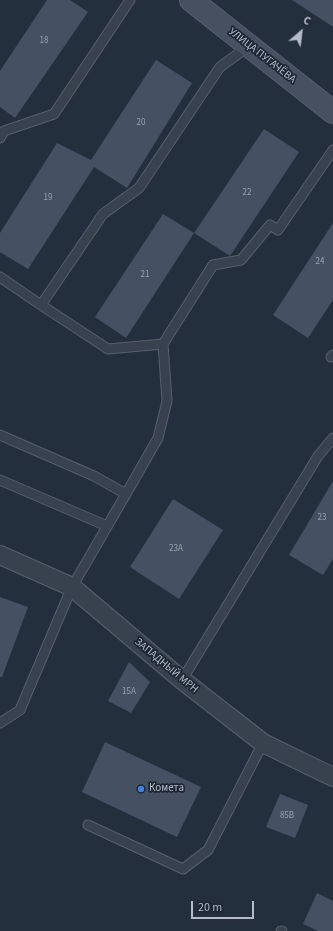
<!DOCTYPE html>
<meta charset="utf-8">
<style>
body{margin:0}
#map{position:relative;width:333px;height:931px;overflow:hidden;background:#242f3e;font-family:"Source Sans 3",sans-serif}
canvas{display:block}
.north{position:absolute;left:281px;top:12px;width:40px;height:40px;-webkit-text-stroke:3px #1d2633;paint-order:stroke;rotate:28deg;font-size:11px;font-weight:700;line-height:16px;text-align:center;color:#b4bcc9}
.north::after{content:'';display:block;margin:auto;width:14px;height:18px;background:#b4bcc9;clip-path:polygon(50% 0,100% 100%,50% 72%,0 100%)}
.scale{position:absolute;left:191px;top:901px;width:63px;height:18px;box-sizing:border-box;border:2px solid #b4bcc9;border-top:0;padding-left:5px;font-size:12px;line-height:14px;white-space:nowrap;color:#b4bcc9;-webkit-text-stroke:3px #1d2633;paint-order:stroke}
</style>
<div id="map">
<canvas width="333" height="931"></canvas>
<div class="north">С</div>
<div class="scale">20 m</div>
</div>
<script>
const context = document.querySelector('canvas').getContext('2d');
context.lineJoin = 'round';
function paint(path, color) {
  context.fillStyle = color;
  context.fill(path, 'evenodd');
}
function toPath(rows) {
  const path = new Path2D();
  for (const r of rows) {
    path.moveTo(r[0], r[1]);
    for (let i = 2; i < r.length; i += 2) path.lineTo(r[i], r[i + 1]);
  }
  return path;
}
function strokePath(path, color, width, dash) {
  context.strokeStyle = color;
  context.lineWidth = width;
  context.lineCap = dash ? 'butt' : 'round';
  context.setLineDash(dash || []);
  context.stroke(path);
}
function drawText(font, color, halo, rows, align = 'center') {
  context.font = font + ' "Source Sans 3",sans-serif';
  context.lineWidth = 3.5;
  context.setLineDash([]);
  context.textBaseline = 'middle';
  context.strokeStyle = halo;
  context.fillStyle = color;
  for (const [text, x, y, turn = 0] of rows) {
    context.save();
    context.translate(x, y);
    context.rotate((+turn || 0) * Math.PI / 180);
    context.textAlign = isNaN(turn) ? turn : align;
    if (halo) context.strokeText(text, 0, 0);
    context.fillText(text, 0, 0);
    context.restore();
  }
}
paint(toPath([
 [47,0,70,0,88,12,15,118,0,107,0,71],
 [292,0,333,0,333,27],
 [156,60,192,83,127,188,94,167,28,269,0,252,0,233,57,143,91,160],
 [264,129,299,152,230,256,194,233],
 [163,214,194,233,126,338,95,317],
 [333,223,333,300,308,338,273,315],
 [333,481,333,559,323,575,289,555],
 [173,499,223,530,179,599,130,567],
 [0,597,28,607,2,677,0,677],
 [129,662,150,682,131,713,108,701],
 [105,742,201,787,177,837,82,792],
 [280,794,308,805,295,838,266,827],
 [317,893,333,901,333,931,318,931,303,924]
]), '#455162');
const lane = toPath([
 [0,138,4,131,54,114,130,0],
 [0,277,41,305],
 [163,344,108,349,41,305,103,214,139,188,220,67,249,46],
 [331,357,333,355],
 [0,435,94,476,126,494,72,587,20,710,0,723],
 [0,480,107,526],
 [126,494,158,438,167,401,163,344,213,265,241,260,270,225,278,230,333,150],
 [182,680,318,456,333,438],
 [88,825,183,869,208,850,263,743],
 [281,931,282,931]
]);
const street = toPath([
 [0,555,72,587,182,680,263,743,333,777]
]);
const secondary = toPath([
 [191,0,333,112]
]);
strokePath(lane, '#565f6c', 11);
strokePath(street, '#565f6c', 20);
strokePath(secondary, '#565f6c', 24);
strokePath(lane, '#38414e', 9);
strokePath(street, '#38414e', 18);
strokePath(secondary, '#465061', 22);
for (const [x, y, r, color] of [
 [141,789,4,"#3f7fe0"]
]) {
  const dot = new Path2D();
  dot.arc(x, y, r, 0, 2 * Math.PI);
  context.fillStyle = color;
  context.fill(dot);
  strokePath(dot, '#1d2633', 1.5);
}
drawText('9px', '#98a1af', null, [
 ["18",44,41],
 ["20",141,123],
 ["22",247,193],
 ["19",48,198],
 ["24",320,262],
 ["21",145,275],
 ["23",322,518],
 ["23А",176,549],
 ["15А",129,692],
 ["85В",287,816]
]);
drawText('11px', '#b4bcc9', '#1d2633', [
 ["УЛИЦА ПУГАЧЁВА",262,56,38],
 ["ЗАПАДНЫЙ МРН",166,666,40]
]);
drawText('11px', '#b4bcc9', '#1d2633', [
 ["Комета",149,789]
], 'left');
</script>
